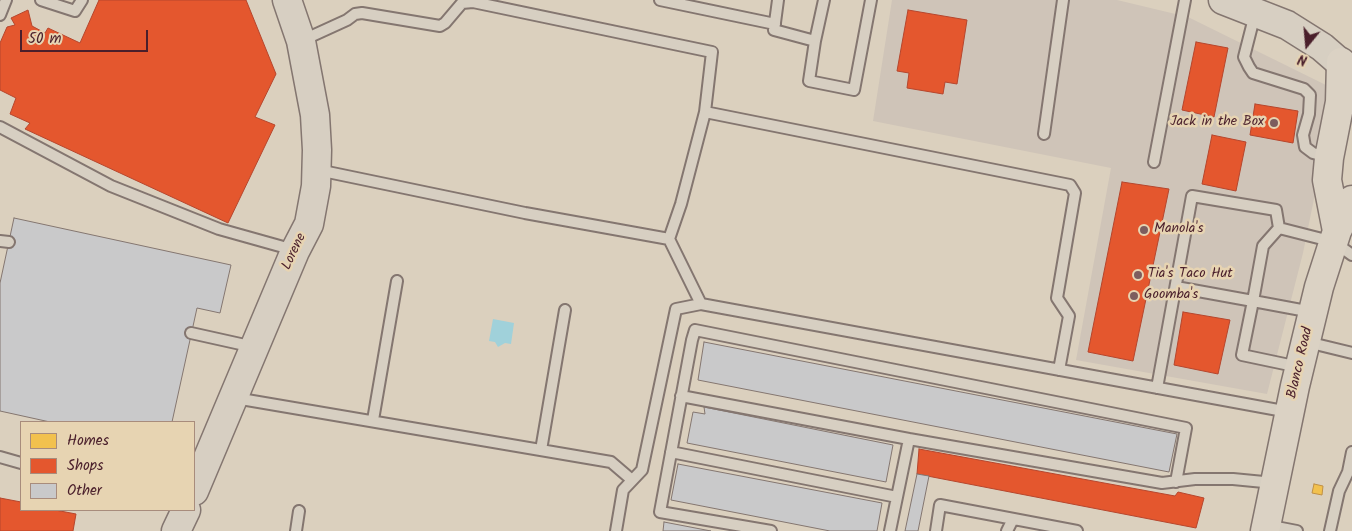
<!DOCTYPE html>
<style>
body{margin:0}
#map{position:relative;width:1352px;height:531px;overflow:hidden;background:#dbd0be;font-family:Kalam,sans-serif}
canvas{display:block}
.legend{position:absolute;left:20px;top:421px;width:175px;height:90px;box-sizing:border-box;background:#e7d4b2;border:1px solid #a88c7c;margin:0;padding:6px 9px;list-style:none;font-size:15px;color:#4a1f2b}
.legend li{display:flex;align-items:center;gap:10px;height:25px}
.legend b{width:25px;border:1px solid #a88c7c}
.north{position:absolute;left:1282px;top:20px;width:50px;height:50px;-webkit-text-stroke:4px #e7d4b2;paint-order:stroke;rotate:197deg;font-size:14px;font-weight:700;line-height:20px;text-align:center;color:#4a1f2b}
.north::after{content:'';display:block;margin:auto;width:18px;height:22px;background:#4a1f2b;clip-path:polygon(50% 0,100% 100%,50% 72%,0 100%)}
.scale{position:absolute;left:20px;top:30px;width:128px;height:22px;box-sizing:border-box;border:2px solid #4a1f2b;border-top:0;padding-left:6px;font-size:15px;line-height:18px;white-space:nowrap;color:#4a1f2b;-webkit-text-stroke:4px #e7d4b2;paint-order:stroke}
</style>
<div id="map">
<canvas width="1352" height="531"></canvas>
<ul class="legend">
<li><b style="height:14px;background:#f2c14e"></b>Homes</li>
<li><b style="height:14px;background:#e4572e"></b>Shops</li>
<li><b style="height:14px;background:#c9c9ca"></b>Other</li>
</ul>
<div class="north">N</div>
<div class="scale">50 m</div>
</div>
<script>
const context = document.querySelector('canvas').getContext('2d');
context.lineJoin = 'round';
function paint(path, color) {
  context.fillStyle = color;
  context.fill(path, 'evenodd');
}
function toPath(rows) {
  const path = new Path2D();
  for (const r of rows) {
    path.moveTo(r[0], r[1]);
    for (let i = 2; i < r.length; i += 2) path.lineTo(r[i], r[i + 1]);
  }
  return path;
}
function strokePath(path, color, width, dash) {
  context.strokeStyle = color;
  context.lineWidth = width;
  context.lineCap = dash ? 'butt' : 'round';
  context.setLineDash(dash || []);
  context.stroke(path);
}
function drawText(font, color, halo, rows, align = 'center') {
  context.font = font + ' Kalam,sans-serif';
  context.lineWidth = 5;
  context.setLineDash([]);
  context.textBaseline = 'middle';
  context.strokeStyle = halo;
  context.fillStyle = color;
  for (const [text, x, y, turn = 0] of rows) {
    context.save();
    context.translate(x, y);
    context.rotate((+turn || 0) * Math.PI / 180);
    context.textAlign = isNaN(turn) ? turn : align;
    if (halo) context.strokeText(text, 0, 0);
    context.fillText(text, 0, 0);
    context.restore();
  }
}
paint(toPath([
 [892,0,1117,0,1188,17,1336,90,1303,253,1267,394,1076,360,1111,168,873,121]
]), '#cfc4b8');
paint(toPath([
 [493,319,514,323,511,344,505,343,498,347,495,342,489,341]
]), '#a0d1da');
const homes = toPath([
 [1314,484,1323,486,1322,495,1312,493,1314,484]
]);
paint(homes, '#f2c14e');
strokePath(homes, '#c09044', 1);
const shops = toPath([
 [99,0,246,0,276,74,255,117,275,125,228,223,25,129,30,123,10,114,16,98,0,90,0,43,7,27,15,25,11,18,28,10,32,26,45,33,48,28,80,43,99,0],
 [908,10,967,20,957,84,945,82,943,94,907,88,909,73,897,71,908,10],
 [1196,42,1228,48,1214,117,1182,110,1196,42],
 [1255,104,1298,111,1293,143,1250,135,1255,104],
 [1212,135,1246,142,1236,191,1202,184,1212,135],
 [1122,182,1169,189,1133,361,1088,352,1122,182],
 [1183,312,1230,320,1218,374,1174,365,1183,312],
 [919,449,1175,496,1178,492,1204,498,1196,528,917,474,919,449],
 [0,498,21,502,21,510,55,510,76,514,73,531,0,531,0,498]
]);
paint(shops, '#e4572e');
strokePath(shops, '#b6462d', 1);
const building = toPath([
 [14,218,231,265,220,313,197,308,172,422,50,422,0,411,0,283,14,218],
 [704,342,1177,434,1169,472,698,380,704,342],
 [704,407,893,445,886,482,687,443,693,412,705,414,704,407],
 [678,464,882,503,877,531,830,531,671,500,678,464],
 [917,474,929,476,918,531,905,531,917,474],
 [664,522,711,531,663,531,664,522]
]);
paint(building, '#c9c9ca');
strokePath(building, '#847670', 1);
const lane = toPath([
 [41,0,75,11,82,0],
 [660,0,775,24],
 [778,0,774,30,815,41,809,81,854,90,871,0],
 [1255,14,1244,57,1249,67,1253,73,1304,89,1310,95,1309,114,1303,135,1305,147,1313,153,1328,157],
 [0,15,6,0],
 [301,41,347,20,355,14,362,13,440,26,445,23,462,3,473,2,712,52,705,112,1070,185,1075,193,1057,298,1069,316,1059,370],
 [815,41,824,0],
 [0,127,111,186,219,229,294,250],
 [1044,134,1063,0],
 [1154,162,1185,0],
 [318,170,525,213,669,239,701,304],
 [669,239,681,204,705,112],
 [0,241,9,242],
 [1176,287,1253,301,1263,246,1279,228],
 [191,333,254,347],
 [1307,342,1352,353],
 [1299,367,1242,355,1253,301,1312,312],
 [1157,388,1192,196,1276,210,1279,228,1334,242,1352,255],
 [681,396,909,439],
 [235,398,611,462,632,480],
 [373,420,397,281],
 [541,450,565,310],
 [671,452,897,497],
 [0,457,21,463],
 [1266,525,1297,531],
 [296,531,299,511],
 [616,531,623,490,642,470,676,309,701,304,1289,412],
 [771,531,660,512,692,340,695,330,1186,428,1176,482],
 [890,531,909,439,1162,483,1195,479,1233,479,1274,483],
 [936,531,940,505,1077,531],
 [1007,531,1013,519],
 [1330,531,1339,491,1348,472,1352,452]
]);
const secondary = toPath([
 [1223,0,1287,25,1322,47,1352,73],
 [194,491,295,251,309,224,316,186,317,150,315,115,301,41,287,0],
 [176,531,186,510]
]);
const primary = toPath([
 [1337,231,1327,180,1329,158,1340,102,1341,62],
 [1265,531,1295,386,1319,287,1337,231,1352,200]
]);
strokePath(lane, '#847670', 14);
strokePath(secondary, '#847670', 31);
strokePath(primary, '#847670', 31);
strokePath(lane, '#d7cfc2', 10);
strokePath(secondary, '#d7cfc2', 28);
strokePath(primary, '#dbd2c4', 28);
for (const [x, y, r, color] of [
 [1274,123,5,"#7d5d5e"],
 [1144,230,5,"#7d5d5e"],
 [1138,275,5,"#7d5d5e"],
 [1134,296,5,"#7d5d5e"]
]) {
  const dot = new Path2D();
  dot.arc(x, y, r, 0, 2 * Math.PI);
  context.fillStyle = color;
  context.fill(dot);
  strokePath(dot, '#e7d4b2', 2);
}
drawText('14px', '#4a1f2b', '#e7d4b2', [
 ["Jack in the Box",1264,123,"right"],
 ["Manola's",1154,230],
 ["Tia's Taco Hut",1148,275],
 ["Goomba's",1144,296]
], 'left');
drawText('14px', '#4a1f2b', '#e7d4b2', [
 ["Lorene",295,252,-65],
 ["Blanco Road",1301,363,-77]
]);
</script>
